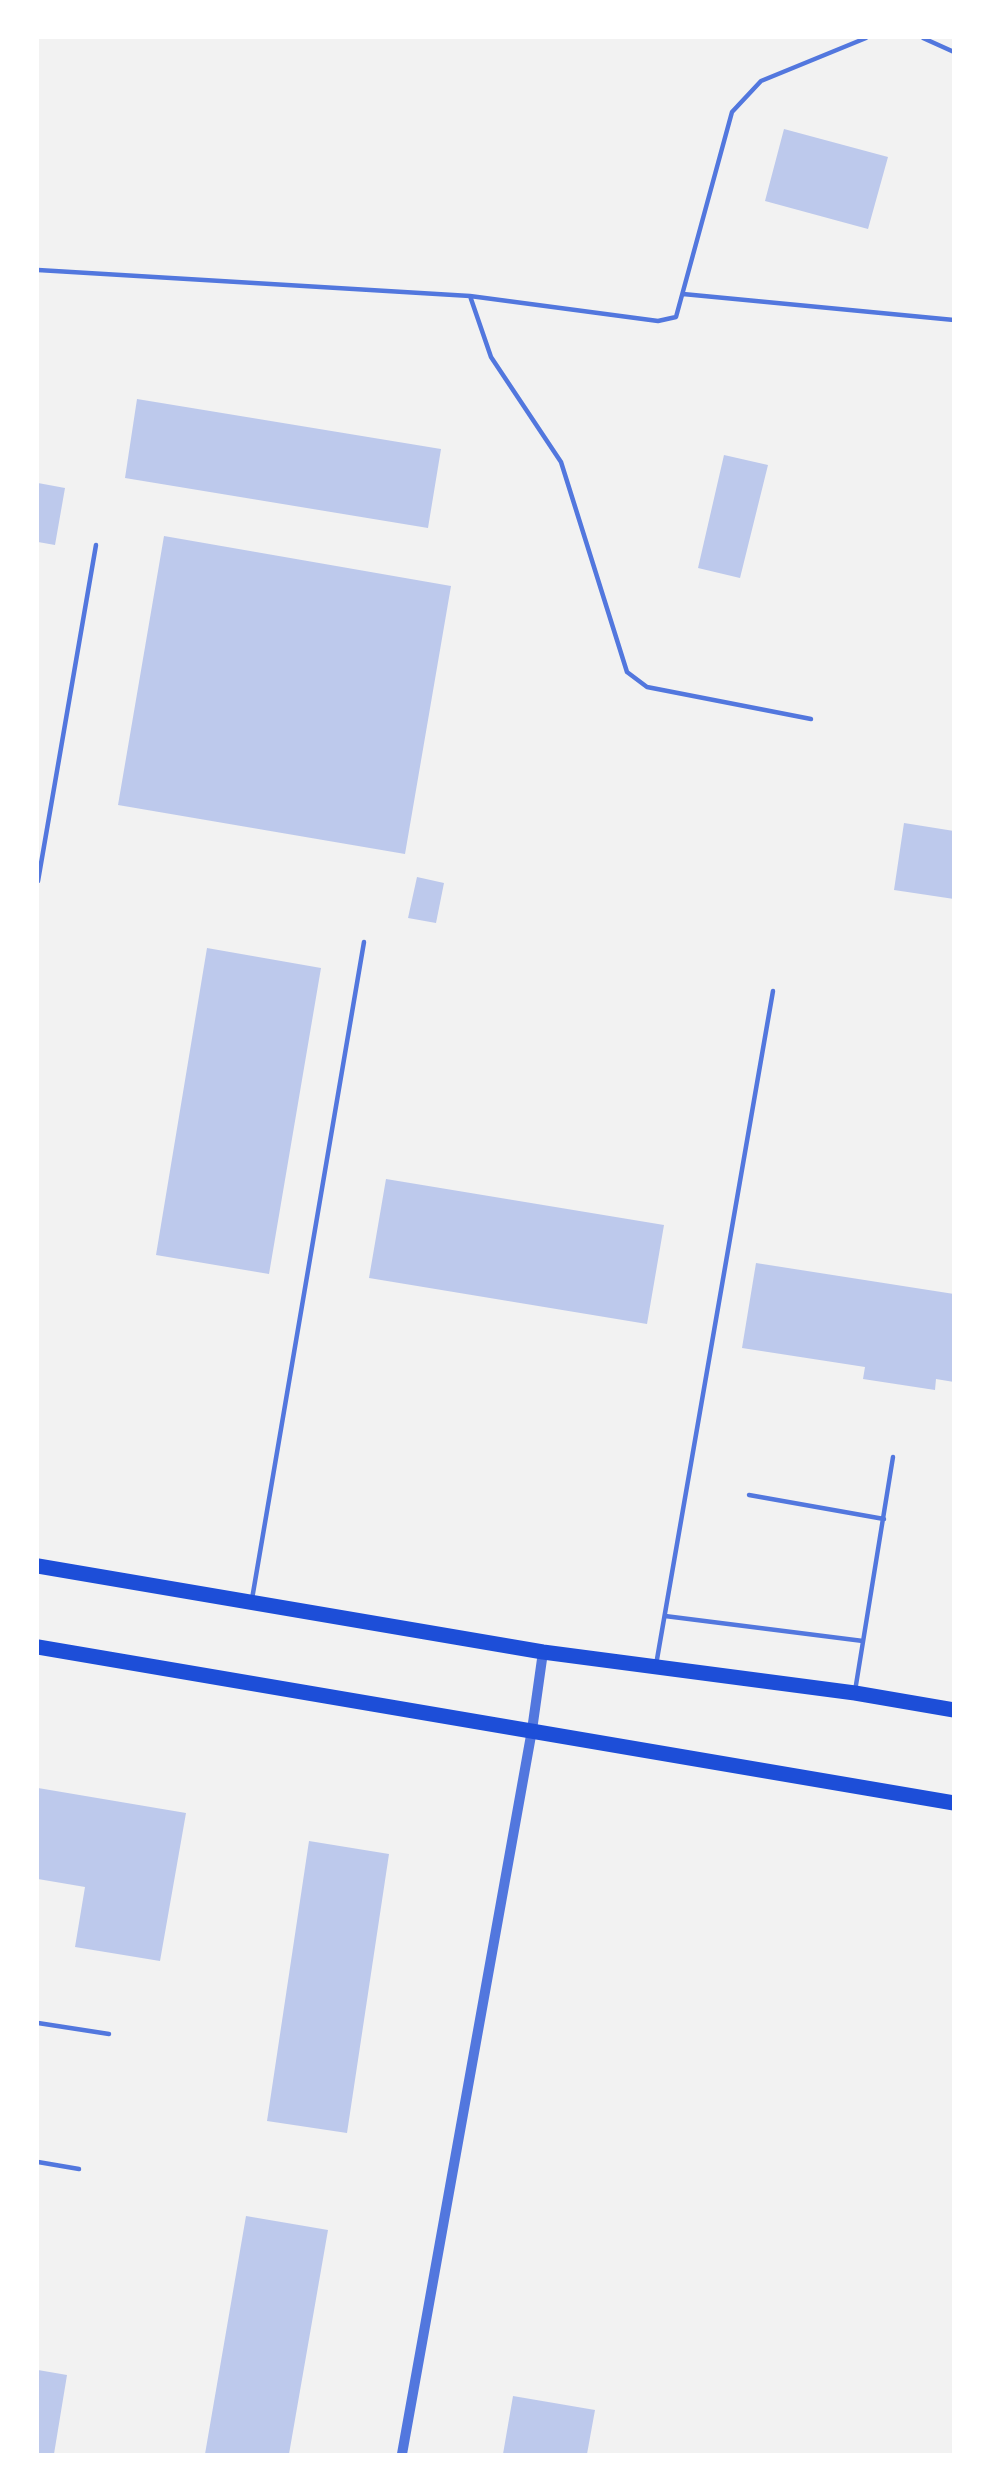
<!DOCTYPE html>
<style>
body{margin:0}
#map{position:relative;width:991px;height:2492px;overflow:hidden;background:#f2f2f2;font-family:"Exo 2",sans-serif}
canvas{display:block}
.frame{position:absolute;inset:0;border:39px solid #fff;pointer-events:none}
</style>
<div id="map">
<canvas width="991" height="2492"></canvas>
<div class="frame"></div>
</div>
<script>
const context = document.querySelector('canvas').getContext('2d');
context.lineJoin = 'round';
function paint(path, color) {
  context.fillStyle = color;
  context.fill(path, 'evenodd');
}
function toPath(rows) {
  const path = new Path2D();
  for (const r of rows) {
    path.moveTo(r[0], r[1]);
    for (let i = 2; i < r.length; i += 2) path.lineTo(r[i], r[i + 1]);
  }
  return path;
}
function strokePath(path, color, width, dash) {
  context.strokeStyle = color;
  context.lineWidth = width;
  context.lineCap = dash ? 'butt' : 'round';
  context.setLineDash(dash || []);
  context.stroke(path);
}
paint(toPath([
 [784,129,888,157,868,229,765,201],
 [137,399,441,449,428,528,125,478],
 [724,455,768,465,740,578,698,568],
 [38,483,65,488,55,545,38,542],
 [164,536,451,586,405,854,118,805],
 [904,823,954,831,954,899,894,890],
 [417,877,444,883,436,923,408,918],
 [207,948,321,968,269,1274,156,1255],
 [386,1179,664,1225,647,1324,369,1278],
 [756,1263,954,1294,954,1382,936,1379,935,1390,863,1379,865,1367,742,1348],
 [38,1788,186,1813,160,1961,75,1947,85,1887,38,1879],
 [309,1841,389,1854,347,2133,267,2121],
 [246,2216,328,2230,289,2454,205,2454],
 [38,2370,67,2375,54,2454,38,2454],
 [513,2396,595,2410,587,2454,503,2454]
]), '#bdc9ec');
strokePath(toPath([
 [923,38,954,52],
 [38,270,470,296,658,321,676,317,732,112,761,81,866,38],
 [683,294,954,320],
 [470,296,491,357,561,462,627,672,647,687,811,719],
 [38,881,96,545],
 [749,1495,884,1519],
 [252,1599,364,942],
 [665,1616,863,1641],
 [656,1665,773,991],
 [855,1691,893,1457],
 [38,2023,109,2034],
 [38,2162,79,2169]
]), '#5277de', 4.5);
strokePath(toPath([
 [402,2454,532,1730,543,1652]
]), '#5277de', 10);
strokePath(toPath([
 [38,1566,543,1652,855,1693,954,1710],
 [38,1647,954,1803]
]), '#1d4ed8', 15);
</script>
